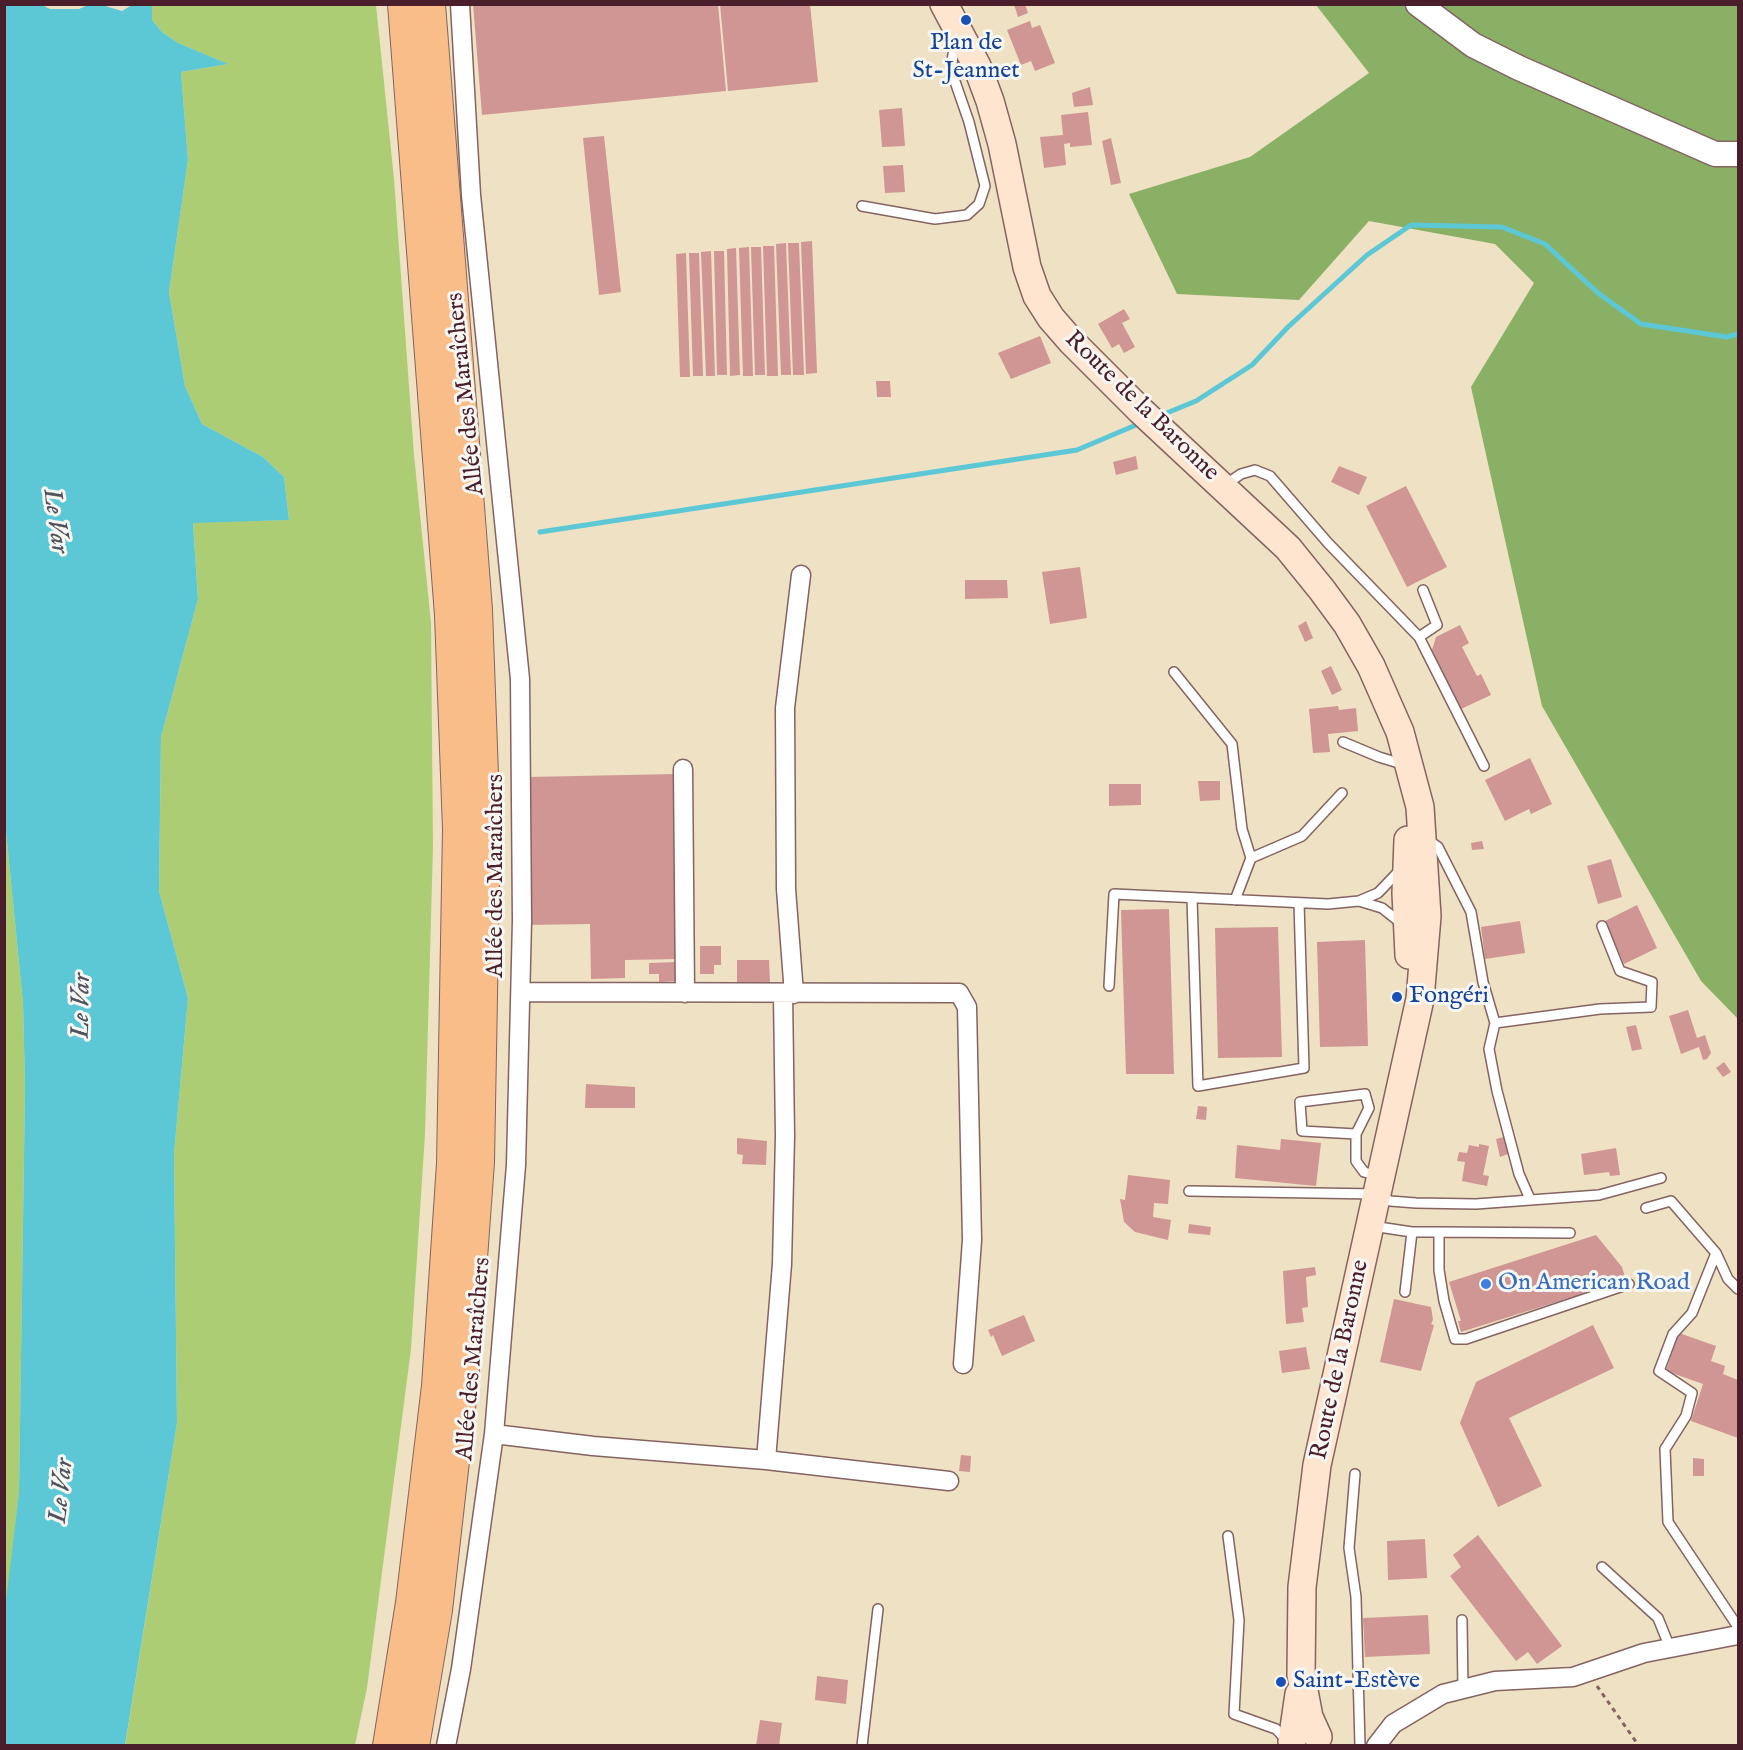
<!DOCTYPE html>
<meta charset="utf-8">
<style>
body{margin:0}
#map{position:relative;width:1743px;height:1750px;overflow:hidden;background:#efe1c4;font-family:"IM FELL English",serif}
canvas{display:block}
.frame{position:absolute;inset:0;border:6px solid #4a1f2b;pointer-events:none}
</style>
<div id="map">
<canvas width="1743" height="1750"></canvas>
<div class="frame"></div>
</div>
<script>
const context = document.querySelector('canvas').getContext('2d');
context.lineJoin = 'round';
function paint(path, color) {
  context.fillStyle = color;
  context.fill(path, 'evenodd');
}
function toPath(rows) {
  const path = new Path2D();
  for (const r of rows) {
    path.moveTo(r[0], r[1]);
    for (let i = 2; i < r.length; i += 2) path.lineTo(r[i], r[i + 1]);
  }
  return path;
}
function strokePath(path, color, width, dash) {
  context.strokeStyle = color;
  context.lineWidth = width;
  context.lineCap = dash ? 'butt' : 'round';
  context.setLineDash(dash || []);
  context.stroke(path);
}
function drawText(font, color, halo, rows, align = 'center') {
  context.font = font + ' "IM FELL English",serif';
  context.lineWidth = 6;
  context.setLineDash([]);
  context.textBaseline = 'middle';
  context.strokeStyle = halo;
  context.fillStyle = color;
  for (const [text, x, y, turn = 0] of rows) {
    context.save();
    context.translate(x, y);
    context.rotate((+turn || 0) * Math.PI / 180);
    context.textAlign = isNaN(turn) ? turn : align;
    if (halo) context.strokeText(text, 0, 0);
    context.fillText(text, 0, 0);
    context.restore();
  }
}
paint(toPath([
 [152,4,376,5,394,179,414,455,431,623,433,846,425,1134,411,1349,367,1688,355,1745,125,1746,177,1423,174,1154,188,998,159,891,161,737,198,599,193,522,289,520,284,477,263,457,202,424,185,386,169,292,188,160,181,72,227,64,178,43,162,32,152,20],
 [4,812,23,1003,25,1087,19,1493,5,1618]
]), '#adcd75');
paint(toPath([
 [1316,5,1738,5,1738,1019,1701,981,1542,706,1471,387,1534,283,1495,244,1369,221,1299,300,1177,294,1129,194,1250,157,1369,73]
]), '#8ab066');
paint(toPath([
 [5,4,42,5,50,9,79,9,88,5,102,5,122,11,132,5,152,5,152,20,162,32,178,43,228,64,181,72,188,160,169,292,185,386,202,424,263,457,284,477,289,520,193,523,198,599,161,737,159,891,188,998,174,1154,177,1423,125,1745,5,1745,4,1618,19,1492,25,1087,23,1003,4,812]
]), '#5cc8d5');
strokePath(toPath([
 [1157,417,1196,401,1252,365,1288,327,1367,255,1411,225,1502,227,1545,244,1598,293,1641,324,1727,337,1738,334],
 [540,532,1077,450,1143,422]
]), '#5cc8d5', 5);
paint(toPath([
 [473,4,718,4,726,91,482,115],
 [720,4,810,4,818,82,728,91],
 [1014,4,1025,4,1028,13,1018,17],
 [1030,21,1032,28,1040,25,1055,63,1035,71,1031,61,1021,65,1007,30],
 [1090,87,1093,105,1074,107,1072,93],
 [902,108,905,146,882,147,879,110],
 [1088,112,1092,145,1070,147,1070,143,1064,144,1066,165,1044,168,1040,137,1063,135,1061,115],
 [604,136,621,292,599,295,583,138],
 [1111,138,1121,183,1111,185,1102,141],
 [903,165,905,192,885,193,883,166],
 [812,241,817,373,806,374,801,242],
 [786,243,791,375,781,375,776,244],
 [788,243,799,243,804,375,793,375],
 [763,246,774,246,778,376,767,376],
 [749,247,753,376,743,376,739,248],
 [751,247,761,247,765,375,755,375],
 [736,248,740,375,730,376,727,249],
 [711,251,715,376,706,376,701,252],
 [714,251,724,251,727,375,717,375],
 [686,253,690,377,680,377,676,254],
 [689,253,699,253,703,376,693,376],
 [1124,309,1130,319,1122,323,1135,347,1124,353,1119,344,1112,348,1098,324],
 [1040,336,1051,363,1011,379,998,353],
 [876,381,890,381,891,397,877,397],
 [1136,456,1138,469,1116,475,1113,462],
 [1339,466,1367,477,1359,495,1331,482],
 [1406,486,1447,567,1407,587,1366,506],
 [1080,567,1087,618,1050,624,1042,572],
 [965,580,1007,580,1008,598,965,599],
 [1306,621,1313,638,1305,642,1298,626],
 [1460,625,1469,643,1462,647,1477,676,1481,674,1491,695,1461,709,1432,650,1436,637],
 [1331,666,1342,690,1332,695,1321,671],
 [1338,706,1339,710,1356,708,1358,731,1328,734,1330,752,1313,753,1309,709],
 [1530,758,1552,804,1531,814,1529,809,1505,821,1485,780],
 [676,774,680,959,625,960,625,978,591,979,590,924,526,925,527,777],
 [1198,781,1220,781,1220,800,1200,801],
 [1109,784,1141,784,1141,805,1109,806],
 [1482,841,1484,849,1472,850,1471,843],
 [1611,859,1622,897,1598,904,1587,866],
 [1637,905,1657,948,1624,964,1605,921],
 [1169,909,1174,1074,1126,1074,1121,910],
 [1520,921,1525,953,1485,959,1481,927],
 [1278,927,1282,1057,1218,1058,1215,928],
 [1365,940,1368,1046,1320,1047,1317,942],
 [700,946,721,946,721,965,714,965,714,974,700,974],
 [737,960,769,960,770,983,737,982],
 [677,962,677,981,659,982,659,974,649,974,649,963],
 [1688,1010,1697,1038,1705,1035,1711,1053,1707,1059,1703,1060,1699,1047,1681,1054,1669,1016],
 [1636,1025,1642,1049,1632,1051,1626,1027],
 [1724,1062,1731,1072,1723,1077,1716,1068],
 [586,1084,635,1087,635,1108,585,1108],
 [1198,1106,1207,1107,1206,1120,1196,1119],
 [1504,1137,1508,1154,1500,1157,1496,1139],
 [737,1138,767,1141,766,1165,742,1164,743,1155,737,1154],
 [1281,1139,1321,1143,1316,1186,1235,1178,1237,1145,1280,1150],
 [1479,1144,1489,1146,1483,1175,1489,1176,1487,1186,1462,1181,1465,1162,1457,1161,1459,1152,1467,1153,1469,1145,1479,1147],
 [1616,1148,1620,1175,1610,1176,1609,1172,1584,1175,1581,1154],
 [1128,1175,1170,1180,1168,1204,1154,1203,1153,1217,1171,1220,1168,1240,1135,1232,1124,1222,1120,1199,1125,1200],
 [1189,1224,1211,1227,1210,1235,1188,1233],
 [1596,1235,1622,1267,1626,1280,1461,1332,1458,1321,1461,1321,1449,1282],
 [1315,1267,1316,1275,1306,1277,1308,1307,1302,1308,1304,1322,1286,1324,1283,1271],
 [1394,1299,1431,1307,1433,1320,1431,1324,1434,1325,1421,1371,1380,1362],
 [1024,1315,1035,1341,1002,1356,993,1335,991,1337,988,1330],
 [1593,1325,1614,1368,1509,1418,1542,1486,1498,1507,1460,1423,1476,1382],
 [1679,1333,1716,1346,1711,1361,1725,1366,1723,1374,1738,1380,1738,1438,1691,1421,1703,1384,1666,1371],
 [1306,1347,1310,1369,1282,1373,1279,1351],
 [961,1455,971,1456,970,1472,959,1471],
 [1693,1458,1704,1459,1704,1476,1693,1476],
 [1478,1535,1562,1646,1537,1664,1528,1652,1516,1661,1450,1576,1461,1567,1453,1555],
 [1425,1539,1427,1578,1388,1580,1387,1541],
 [1428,1615,1430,1654,1365,1657,1363,1618],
 [817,1676,848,1680,846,1704,815,1700],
 [760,1720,782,1723,779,1746,756,1746]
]), '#cf9694');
const service = toPath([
 [862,206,935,219,967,215,979,204,985,186,969,122,951,70,953,54,965,47],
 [1225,485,1241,474,1255,470,1270,476,1328,543,1419,637,1484,766],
 [1419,637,1437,625,1423,590],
 [1174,672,1232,744,1242,829,1251,858],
 [1343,742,1379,757,1402,764,1405,762],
 [1428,840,1438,847,1471,912,1483,982,1495,1023,1489,1049,1497,1091,1519,1174,1530,1199],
 [1192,898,1198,1086,1304,1068,1299,903],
 [1235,900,1251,858,1302,836,1342,793],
 [1359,901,1382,908,1401,923],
 [1109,986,1114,894,1328,904,1359,901,1378,893,1400,870],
 [1495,1023,1600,1009,1651,1007,1652,982,1620,971,1602,926],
 [1356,1134,1369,1108,1365,1094,1300,1102,1302,1131,1356,1134,1356,1161,1364,1172,1378,1176],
 [1189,1191,1377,1194,1390,1201,1416,1203,1476,1204,1599,1195,1661,1178],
 [1646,1208,1671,1201,1716,1253,1692,1313,1673,1334,1659,1371,1692,1393,1686,1416,1665,1449,1668,1522,1738,1627],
 [1372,1226,1412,1232,1405,1292],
 [1412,1232,1439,1232,1439,1270,1444,1301,1455,1339,1466,1339,1629,1284],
 [1439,1232,1570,1233],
 [1716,1253,1728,1279,1738,1289],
 [1355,1474,1349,1548,1356,1597,1360,1746],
 [1228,1536,1239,1620,1234,1714,1276,1729,1288,1742],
 [1602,1567,1658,1618,1670,1648],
 [1462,1620,1463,1689],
 [862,1746,878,1609]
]);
const minor = toPath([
 [683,769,685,993],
 [521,992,959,993,967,1007,972,1240,963,1364],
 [794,994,786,889,785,708,801,575],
 [494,1434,593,1446,766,1460,949,1481],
 [766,1460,782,1264,785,1136,783,994],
 [446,1746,461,1669,494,1434,516,1165,522,921,520,679,471,195,460,4],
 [1376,1746,1393,1724,1443,1694,1495,1681,1573,1677,1644,1653,1738,1635]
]);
const tertiary = toPath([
 [1418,4,1473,45,1519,68,1715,154,1738,154]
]);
const secondary = toPath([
 [944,4,977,66,990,101,1002,144,1027,267,1037,296,1051,318,1071,341,1140,410,1288,548,1322,590,1347,624,1371,666,1400,732,1420,807,1427,916,1420,999,1317,1465,1302,1587,1301,1675,1309,1717,1318,1737],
 [1408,840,1406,893,1409,955],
 [1292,1742,1299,1694]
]);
const trunk = toPath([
 [389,1746,412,1603,438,1386,453,1164,459,829,451,615,404,4],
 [413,1746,436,1610,462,1382,478,1162,484,830,476,610,429,4]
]);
strokePath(service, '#846361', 12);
strokePath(minor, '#846361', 21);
strokePath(tertiary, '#846361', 27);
strokePath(secondary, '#846361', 30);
strokePath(trunk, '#846361', 34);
strokePath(toPath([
 [1597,1686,1639,1746]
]), '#846361', 3, [4.5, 4.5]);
strokePath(service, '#fff', 9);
strokePath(minor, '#fff', 18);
strokePath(tertiary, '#fff', 24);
strokePath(secondary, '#fde5d0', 27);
strokePath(trunk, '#f9bd89', 32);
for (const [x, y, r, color] of [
 [966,20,6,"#1a4fb4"],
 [1397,997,6,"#1a4fb4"],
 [1486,1284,6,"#3f7fe0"],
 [1281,1682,6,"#1a4fb4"]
]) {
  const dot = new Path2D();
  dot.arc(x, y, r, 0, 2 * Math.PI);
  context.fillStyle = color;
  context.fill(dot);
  strokePath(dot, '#f6f6f2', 2);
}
drawText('24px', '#164399', '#f6f6f2', [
 ["Plan de",966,44,"center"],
 ["St-Jeannet",966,72,"center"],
 ["Fongéri",1409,997],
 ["Saint-Estève",1293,1682]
], 'left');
drawText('24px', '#4a1f2b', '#f6f6f2', [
 ["Allée des Maraîchers",467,394,-96],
 ["Route de la Baronne",1141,407,44],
 ["Allée des Maraîchers",497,876,-90],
 ["Allée des Maraîchers",475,1359,-85],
 ["Route de la Baronne",1341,1360,-78]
]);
drawText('24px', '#366cbe', '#f6f6f2', [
 ["On American Road",1498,1284]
], 'left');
drawText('italic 26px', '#4f525e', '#f6f6f2', [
 ["Le Var",54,521,82],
 ["Le Var",83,1006,-89],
 ["Le Var",63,1491,-84]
]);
</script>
